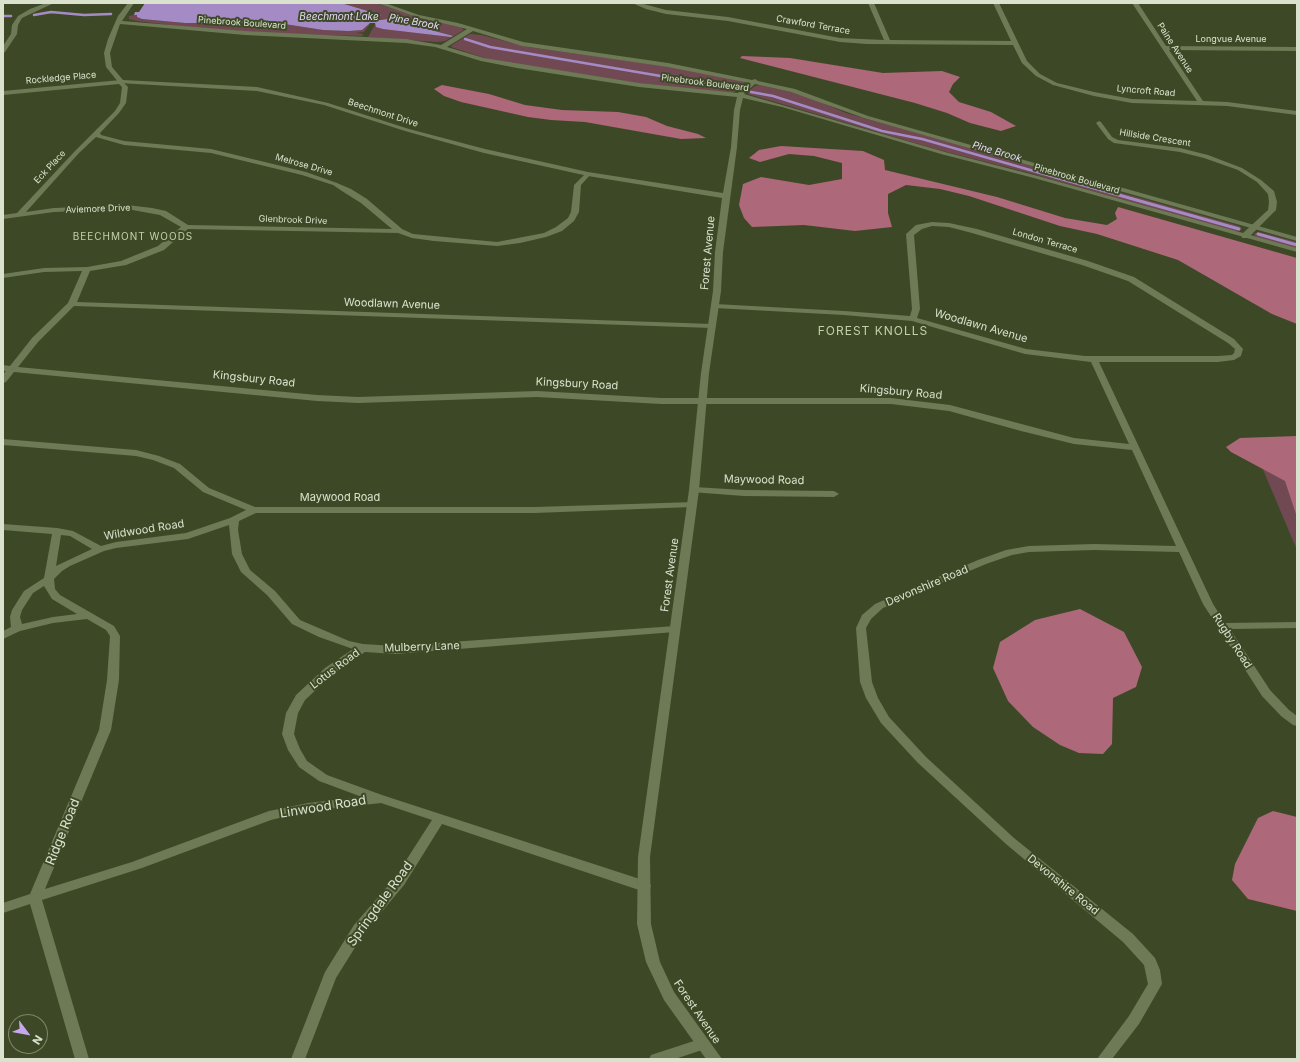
<!DOCTYPE html>
<style>
body{margin:0}
#map{position:relative;width:1300px;height:1062px;overflow:hidden;background:#3d4926;font-family:Inter,sans-serif}
canvas{display:block}
.frame{position:absolute;inset:0;border:4px solid #dae2ce;pointer-events:none}
.north{position:absolute;left:8px;top:1014px;width:40px;height:40px;box-sizing:border-box;background:#3d4926;border:1px solid #7c8669;border-radius:50%;rotate:122deg;font-size:11px;font-weight:700;line-height:16px;text-align:center;color:#dae2ce}
.north::after{content:'';display:block;margin:auto;width:14px;height:18px;background:#c7a6f0;clip-path:polygon(50% 0,100% 100%,50% 72%,0 100%)}
</style>
<div id="map">
<canvas width="1300" height="1062"></canvas>
<div class="frame"></div>
<div class="north">N</div>
</div>
<script>
const ctx = document.querySelector('canvas').getContext('2d');
ctx.lineJoin = 'round';
function fill(path, color) { ctx.fillStyle = color; ctx.fill(path, 'evenodd'); }
const poly = rows => new Path2D(rows.map(r => 'M' + r).join(''));
function stroke(path, color, width, dash) { ctx.strokeStyle = color; ctx.lineWidth = width; ctx.lineCap = dash ? 'butt' : 'round'; ctx.setLineDash(dash || []); ctx.stroke(path); }
function write(font, color, halo, rows, align = 'center') {
  ctx.font = font + ' Inter,sans-serif'; ctx.lineWidth = 4; ctx.setLineDash([]); ctx.textBaseline = 'middle'; ctx.strokeStyle = halo; ctx.fillStyle = color; for (const [text, x, y, turn = 0] of rows) {
    ctx.save(); ctx.translate(x, y); ctx.rotate((+turn || 0) * Math.PI / 180); ctx.textAlign = isNaN(turn) ? turn : align; if (halo) ctx.strokeText(text, 0, 0); ctx.fillText(text, 0, 0); ctx.restore();
  }
}
const green = poly([
 [341,3,376,3,417,17,463,28,462,29,464,30,445,41,437,42,368,37,376,23,427,34,451,37,452,36,420,27,393,18,381,20,375,19,380,15],
 [134,15,137,15,142,19,185,23,278,23,323,30,349,31,362,30,368,23,370,24,364,32,356,33,364,34,362,36,287,34,195,28,137,21,129,19,129,16],
 [470,34,481,35,528,47,679,68,744,82,745,84,739,90,731,93,638,83,491,60,451,47,452,45],
 [760,85,804,95,846,113,996,155,1055,174,1239,226,1242,228,1239,231,1232,231,1030,173,939,150,748,94,749,91,755,86],
 [1259,232,1297,242,1297,249,1257,238,1254,235,1255,233],
 [1256,453,1297,454,1297,550]
]);
const forest = poly([
 [742,56,790,58,883,73,942,71,960,77,953,84,949,92,959,102,991,112,1016,126,1001,131,970,123,947,113,915,103,740,58],
 [442,85,489,94,525,105,562,110,618,112,646,117,667,126,698,134,706,138,681,139,585,122,551,120,528,117,461,102,444,96,434,89],
 [781,146,863,151,884,160,885,170,997,197,1065,218,1107,225,1117,219,1115,213,1118,207,1297,258,1297,324,1272,314,1178,260,1097,234,1060,226,969,196,940,189,906,185,888,194,888,213,892,227,855,231,804,225,752,227,744,218,739,205,743,184,761,177,809,185,842,179,842,163,814,156,789,154,760,162,749,158,759,150],
 [1297,436,1297,517,1285,481,1231,452,1226,447,1240,438],
 [1080,609,1124,632,1142,667,1136,687,1113,698,1112,744,1103,754,1079,753,1060,745,1033,727,1008,701,993,668,1000,642,1035,620],
 [1273,811,1297,817,1297,911,1248,899,1232,880,1235,864,1258,818]
]);
const water = poly([
 [145,3,341,3,381,15,375,20,381,20,393,18,420,27,453,36,451,37,383,29,376,27,375,23,370,23,362,30,349,31,323,30,278,23,185,23,142,19,137,17,137,15,134,15,135,12,139,12]
]);
const streamFar1 = poly([
 [34,15,51,12,84,15,111,14],
 [3,16,11,16],
 [465,39,490,47,737,89],
 [751,92,773,96,882,131,922,139,1058,178]
]);
const stream = poly([
 [1055,177,1239,229],
 [1258,234,1297,245]
]);
const street = poly([
 [46,3,54,3,22,18,18,25,17,34,5,52,3,53,3,46,11,34,12,25,18,16,30,9,46,3],
 [632,3,640,3,666,10,728,17,840,38,884,40,868,3,874,3,890,40,1011,41,993,3,999,3,1027,61,1040,74,1057,83,1094,92,1132,99,1197,101,1132,3,1138,3,1166,46,1297,47,1297,51,1169,50,1203,101,1227,102,1297,111,1297,115,1227,106,1132,103,1094,96,1053,85,1036,76,1022,63,1013,45,867,44,840,42,728,21,666,14,646,9,632,3],
 [121,80,128,87,126,103,119,113,100,133,101,135,124,141,211,149,306,172,337,183,351,189,367,199,402,229,413,234,497,242,544,233,556,227,568,218,571,212,574,185,586,173,591,174,581,185,579,212,574,221,562,231,546,237,520,243,497,246,434,241,412,238,398,233,188,229,164,250,126,265,90,271,77,302,712,324,716,326,712,328,74,306,38,342,18,367,317,395,358,397,537,391,661,398,891,398,950,405,1074,438,1129,444,1091,362,1025,354,912,321,844,315,715,308,711,306,715,304,844,311,910,316,912,309,906,234,916,225,932,222,949,223,977,229,1088,261,1134,277,1234,339,1243,349,1241,356,1234,360,1218,362,1099,362,1213,604,1225,623,1297,622,1297,628,1230,629,1270,690,1289,710,1297,716,1297,726,1293,725,1281,716,1262,696,1203,604,1179,552,1094,550,1029,552,1012,555,986,564,883,608,871,619,866,628,872,682,878,698,889,717,926,757,1014,838,1133,934,1155,958,1160,970,1162,984,1139,1024,1112,1059,1097,1059,1129,1016,1148,984,1144,965,1123,942,1006,844,918,763,881,723,866,698,860,682,856,628,862,615,875,604,978,560,1006,550,1029,546,1094,544,1176,546,1132,450,1074,444,1021,431,949,411,891,404,661,404,537,397,358,403,317,401,14,372,6,382,3,383,3,374,6,371,3,371,3,365,10,366,32,338,68,303,82,271,44,272,3,278,3,274,44,268,87,267,121,261,158,246,181,227,160,215,127,209,54,212,3,219,3,215,17,213,75,151,115,111,120,103,122,87,119,84,3,95,3,91,121,80],
 [96,137,124,145,211,153,302,175,333,185,345,193,361,203,392,229,188,225,166,211,152,208,127,205,54,208,26,212,79,153,96,137],
 [932,226,949,227,972,233,1082,265,1128,281,1228,343,1235,349,1234,353,1232,355,1218,356,1085,356,1026,349,917,318,920,309,914,235,922,229,932,226],
 [1099,121,1101,122,1112,137,1118,140,1180,148,1208,155,1242,168,1261,180,1274,191,1277,202,1276,210,1248,238,1242,238,1242,234,1268,210,1269,202,1268,194,1257,182,1238,170,1204,158,1180,152,1114,143,1108,139,1096,123,1099,121],
 [3,439,136,450,159,456,180,464,209,488,255,507,535,507,695,502,697,504,692,507,535,513,256,513,239,521,238,530,242,554,250,570,275,591,300,620,349,641,363,644,395,646,675,626,679,627,680,629,679,631,675,632,395,654,365,652,333,674,305,700,298,713,294,734,300,749,307,761,327,775,382,795,649,882,651,886,649,890,644,891,639,890,442,824,404,885,364,933,336,978,305,1059,291,1059,325,972,354,925,394,879,432,820,381,803,308,811,271,820,142,868,42,900,89,1059,75,1059,30,904,3,913,3,903,30,894,99,730,107,680,110,636,106,630,87,619,53,623,20,631,3,639,3,631,11,627,10,617,12,610,24,591,44,578,52,534,3,530,3,524,57,528,73,531,101,546,116,542,186,533,230,518,246,510,203,492,174,468,153,460,136,456,3,445,3,439],
 [229,525,232,554,241,572,267,595,292,624,319,637,353,649,325,668,296,695,286,713,282,734,288,750,299,767,319,781,362,797,308,803,269,811,132,862,45,889,111,730,119,680,120,636,114,626,60,595,55,589,54,579,62,571,70,566,104,551,116,548,188,539,229,525],
 [61,535,70,536,92,549,56,566,61,535],
 [44,586,52,599,77,614,53,617,22,624,20,617,22,610,33,593,44,586],
 [694,487,744,490,834,491,839,494,834,497,744,496,691,492,689,490,694,487],
 [703,1038,708,1040,710,1044,708,1048,675,1059,649,1059,651,1055,703,1038]
]);
const secondary = poly([
 [128,3,134,3,122,21,245,31,406,39,441,45,467,29,416,17,377,3,385,3,419,15,458,23,523,42,668,63,752,80,755,79,758,81,795,89,868,116,1297,237,1297,241,1056,173,864,118,791,92,755,84,744,94,945,152,1038,176,1297,248,1297,252,1034,178,941,154,782,107,743,98,740,110,737,147,723,252,721,291,709,373,699,490,650,857,651,924,660,962,674,992,722,1059,706,1059,664,1000,646,962,637,924,638,857,689,490,701,373,713,291,715,252,722,198,588,176,484,153,405,131,324,105,257,91,119,83,106,67,104,53,108,39,118,16,128,3],
 [120,24,245,35,406,43,435,47,481,61,517,68,639,87,737,97,734,110,731,147,723,193,588,172,485,149,409,129,328,103,257,87,123,80,112,67,110,53,120,24],
 [473,31,522,46,668,67,749,83,738,93,639,83,484,58,447,47,473,31]
]);
const farStreetnames = [
 ["Pinebrook Boulevard",242,23,4],
 ["Crawford Terrace",813,25,10],
 ["Longvue Avenue",1231,39],
 ["Paine Avenue",1175,48,57],
 ["Rockledge Place",61,78,-5],
 ["Pinebrook Boulevard",705,83,7],
 ["Lyncroft Road",1146,91,5],
 ["Beechmont Drive",383,113,18],
 ["Hillside Crescent",1155,138,9],
 ["Melrose Drive",304,165,16],
 ["Eck Place",50,167,-47],
 ["Pinebrook Boulevard",1077,179,16],
 ["Aviemore Drive",98,209,-2],
 ["Glenbrook Drive",293,220,2],
 ["London Terrace",1045,241,16]
];
const farWaternames = [
 ["Beechmont Lake",339,17],
 ["Pine Brook",414,22,10],
 ["Pine Brook",997,152,16]
];
const farNeighbourhoodnames = [
 ["BEECHMONT WOODS",133,237]
];
const streetNames = [
 ["Forest Avenue",708,253,-85],
 ["Woodlawn Avenue",392,304,2],
 ["Woodlawn Avenue",981,326,16],
 ["Kingsbury Road",254,379,6],
 ["Kingsbury Road",577,384,3],
 ["Kingsbury Road",901,392,5],
 ["Maywood Road",764,480,1],
 ["Maywood Road",340,498],
 ["Wildwood Road",144,530,-9],
 ["Forest Avenue",670,575,-82],
 ["Devonshire Road",927,586,-23],
 ["Rugby Road",1232,641,57],
 ["Mulberry Lane",422,647,-2],
 ["Lotus Road",335,669,-37],
 ["Devonshire Road",1063,885,39],
 ["Forest Avenue",697,1012,56]
];
const neighbourhoodNames = [
 ["FOREST KNOLLS",873,331]
];
const nearStreetnames = [
 ["Linwood Road",323,807,-9],
 ["Ridge Road",63,832,-68],
 ["Springdale Road",380,904,-54]
];
fill(green, '#714952');
fill(forest, '#ad6879');
fill(water, '#a58bc6');
stroke(streamFar1, '#a58bc6', 2.5);
stroke(stream, '#a58bc6', 3);
fill(street, '#6d7a55');
fill(secondary, '#6d7a55');
write('9px', '#dae2ce', '#3d4926', farStreetnames);
write('italic 10px', '#e7d9fa', '#3d4926', farWaternames);
ctx.letterSpacing = '1px';
write('10px', '#c2d1a9', '#3d4926', farNeighbourhoodnames);
ctx.letterSpacing = '0px';
write('11px', '#dae2ce', '#3d4926', streetNames);
ctx.letterSpacing = '1px';
write('12px', '#c2d1a9', '#3d4926', neighbourhoodNames);
ctx.letterSpacing = '0px';
write('13px', '#dae2ce', '#3d4926', nearStreetnames);
</script>
